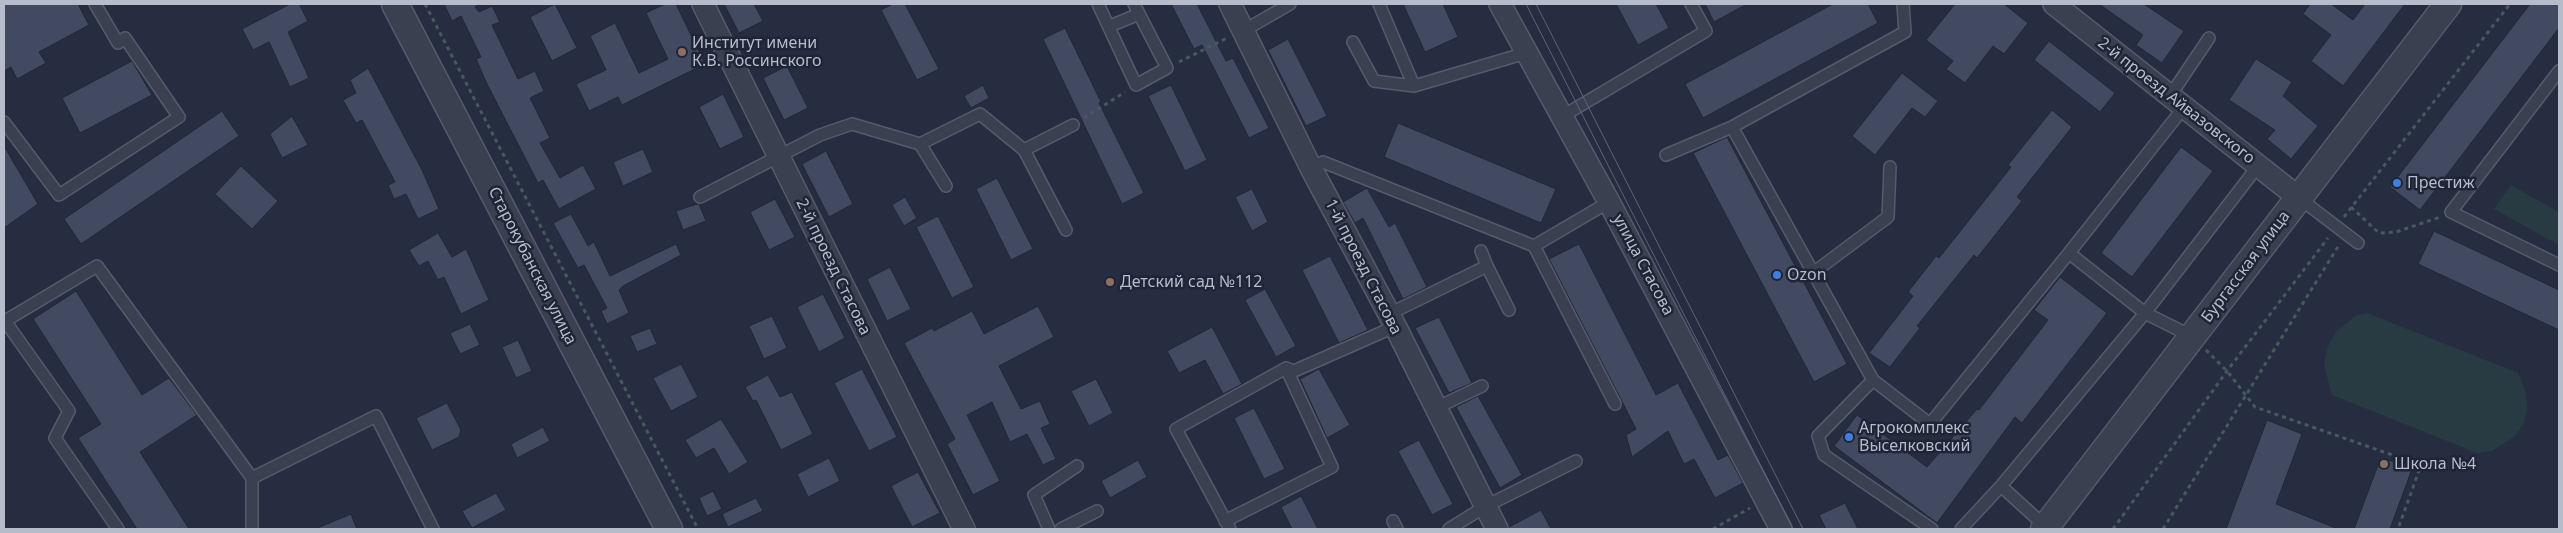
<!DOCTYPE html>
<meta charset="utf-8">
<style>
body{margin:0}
#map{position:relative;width:2563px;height:533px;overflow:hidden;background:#262d41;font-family:"Noto Sans",sans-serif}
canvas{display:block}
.frame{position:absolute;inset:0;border:5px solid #b7bccb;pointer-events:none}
</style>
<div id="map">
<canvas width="2563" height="533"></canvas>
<div class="frame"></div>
</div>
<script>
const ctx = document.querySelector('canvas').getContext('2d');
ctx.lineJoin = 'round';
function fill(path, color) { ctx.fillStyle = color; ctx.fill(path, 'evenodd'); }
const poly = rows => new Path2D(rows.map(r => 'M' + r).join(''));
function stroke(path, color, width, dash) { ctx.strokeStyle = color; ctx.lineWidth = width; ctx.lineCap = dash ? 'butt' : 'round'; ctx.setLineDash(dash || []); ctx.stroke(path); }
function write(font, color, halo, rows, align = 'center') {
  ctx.font = font + ' "Noto Sans",sans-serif'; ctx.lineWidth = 5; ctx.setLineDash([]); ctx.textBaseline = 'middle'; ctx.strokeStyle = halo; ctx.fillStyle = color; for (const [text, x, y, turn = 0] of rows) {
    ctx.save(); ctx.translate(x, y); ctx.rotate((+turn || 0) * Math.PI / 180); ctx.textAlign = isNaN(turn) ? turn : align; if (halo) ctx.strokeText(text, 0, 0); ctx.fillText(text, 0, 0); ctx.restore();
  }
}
const green = poly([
 [2511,185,2559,212,2559,245,2494,209],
 [2367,313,2518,373,2526,393,2527,408,2524,423,2514,437,2492,451,2477,453,2332,395,2325,369,2325,356,2330,342,2336,332,2355,316]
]);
const building = poly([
 [4,4,78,4,89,25,39,52,46,63,17,79,11,67,4,71,4,4],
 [290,4,299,4,308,21,288,32,309,78,290,87,269,42,253,50,242,29,290,4],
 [444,4,480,4,475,7,479,12,492,6,500,22,492,25,518,79,535,71,544,91,530,98,550,138,540,143,560,178,583,165,596,189,559,209,543,180,538,183,487,84,476,59,481,57,461,16,452,21,444,4],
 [555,4,577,48,552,61,530,17,555,4],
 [665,4,676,4,705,64,622,105,618,97,589,111,576,84,606,70,590,36,615,23,639,73,668,59,646,13,665,4],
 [724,4,754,4,763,21,739,33,724,4],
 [893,4,905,4,939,69,917,80,881,10,893,4],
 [1171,4,1197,4,1226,61,1233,58,1269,128,1249,138,1202,45,1194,49,1171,4],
 [1403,4,1443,4,1458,37,1425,52,1403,4],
 [1616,4,1656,4,1669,28,1638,45,1616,4],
 [1705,4,1747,4,1714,22,1705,4],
 [1833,4,1868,4,1878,23,1703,118,1685,84,1833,4],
 [1955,4,2004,4,2028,23,2004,54,1993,46,1965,83,1946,69,1953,61,1926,40,1955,4],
 [2099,4,2144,4,2184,31,2162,63,2136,45,2143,35,2099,4],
 [2310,4,2331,4,2353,20,2365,4,2405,4,2343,86,2311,61,2331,35,2303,14,2310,4],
 [2530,4,2559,4,2559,28,2420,210,2390,187,2530,4],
 [1065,28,1101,102,1099,103,1144,193,1122,204,1043,39,1065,28],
 [1288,39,1327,116,1306,126,1268,50,1288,39],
 [2049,41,2115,93,2100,112,2034,60,2049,41],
 [2256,59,2292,82,2283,96,2318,126,2291,159,2267,139,2275,130,2229,100,2256,59],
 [132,61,152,95,80,133,62,98,132,61],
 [787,66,808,108,784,120,763,78,787,66],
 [368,68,422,170,439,209,418,219,406,194,394,199,388,185,395,182,362,120,356,123,343,100,356,93,350,80,368,68],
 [1902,73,1938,101,1925,117,1912,108,1875,155,1852,136,1902,73],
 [983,85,989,98,971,108,964,96,983,85],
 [1171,85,1207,160,1185,171,1148,96,1171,85],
 [723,94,744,137,720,149,699,107,723,94],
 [2052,110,2072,127,2017,197,2022,201,1977,258,1974,255,1917,326,1920,328,1890,367,1869,353,1913,296,1908,292,1936,256,1939,258,2011,167,2008,165,2052,110],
 [222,111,239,136,81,244,64,219,222,111],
 [292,116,308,145,282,158,270,134,292,116],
 [1398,123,1556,189,1541,223,1384,157,1398,123],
 [1727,137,1847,364,1814,382,1693,153,1727,137],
 [4,146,38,204,4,228,4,146],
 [2181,147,2213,171,2132,277,2101,253,2181,147],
 [643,149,653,172,623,186,613,162,643,149],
 [826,151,853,204,829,217,802,164,826,151],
 [241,166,278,201,252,229,215,194,241,166],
 [997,178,1033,249,1011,260,976,189,997,178],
 [1367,188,1389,227,1395,223,1427,287,1403,299,1363,218,1355,223,1343,202,1367,188],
 [1252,189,1268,222,1252,231,1235,197,1252,189],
 [905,197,917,218,904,226,892,205,905,197],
 [775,199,795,237,769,250,750,212,775,199],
 [697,204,699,204,706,221,683,230,676,211,697,204],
 [571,214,588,246,594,242,610,276,676,244,681,255,623,286,619,290,629,313,607,324,601,311,607,308,584,265,578,268,553,223,571,214],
 [938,216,974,287,952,298,916,227,938,216],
 [2434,231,2559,290,2559,330,2418,264,2434,231],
 [438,233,452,257,466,249,489,300,461,314,444,277,438,280,428,261,419,266,409,250,438,233],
 [1579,244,1656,395,1678,383,1718,460,1728,455,1743,483,1715,498,1694,459,1684,464,1668,431,1632,457,1626,435,1636,429,1549,259,1579,244],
 [1330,256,1368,330,1339,343,1302,270,1330,256],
 [890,267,911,309,887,321,867,279,890,267],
 [2060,277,2107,313,2022,423,2015,417,1937,523,1834,446,1857,415,1927,467,1977,409,1979,410,2048,320,2034,310,2060,277],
 [1265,289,1296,346,1276,357,1245,300,1265,289],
 [76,291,142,395,169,378,197,415,140,452,189,529,137,529,78,438,101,424,33,319,76,291],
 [823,294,845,338,819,352,797,307,823,294],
 [1038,306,1054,337,999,366,1021,409,1040,401,1050,424,1041,428,1056,459,1043,465,1027,434,1010,442,992,402,967,415,1000,481,973,495,947,444,955,439,904,343,932,328,934,331,972,311,984,334,1038,306],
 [772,316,787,348,764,359,749,326,772,316],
 [1439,317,1472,383,1449,393,1415,328,1439,317],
 [470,324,480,345,460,354,450,333,470,324],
 [1212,327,1242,384,1223,394,1205,360,1179,373,1167,351,1212,327],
 [650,328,657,344,637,352,630,336,650,328],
 [518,340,532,371,516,378,502,347,518,340],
 [681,364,698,397,671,411,653,378,681,364],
 [862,369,897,437,869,451,834,383,862,369],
 [1319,369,1350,425,1327,438,1300,379,1319,369],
 [768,375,780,397,792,392,813,434,781,450,756,400,753,401,745,387,768,375],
 [1096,379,1113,413,1089,426,1071,391,1096,379],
 [1478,396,1522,475,1500,488,1456,407,1478,396],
 [447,403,461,430,459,437,432,450,416,418,447,403],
 [1254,408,1285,469,1264,479,1234,418,1254,408],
 [721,419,748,462,729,474,714,448,696,458,685,440,721,419],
 [2267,420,2302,434,2276,504,2338,529,2226,529,2267,420],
 [543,427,550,441,517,458,511,444,543,427],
 [1419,440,1453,504,1432,515,1398,451,1419,440],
 [2381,457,2412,469,2390,529,2354,529,2381,457],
 [829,458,840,481,808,497,797,474,829,458],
 [1138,460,1147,477,1110,498,1101,481,1138,460],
 [918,472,940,513,912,527,891,486,918,472],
 [713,491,722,509,707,516,699,498,713,491],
 [496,493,506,510,472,528,462,511,496,493],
 [1301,496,1318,529,1292,529,1281,507,1301,496],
 [756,498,763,511,728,527,722,514,756,498],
 [1845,503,1858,529,1826,529,1819,515,1845,503],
 [1541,510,1551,529,1509,529,1509,527,1541,510],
 [351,514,357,529,315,529,351,514]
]);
const path = poly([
 [425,4,698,529],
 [1179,62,1227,38],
 [1084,118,1125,92],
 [2351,207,2379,233,2396,232,2440,217],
 [2344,217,2510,4],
 [2206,350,2227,371,2255,407,2421,465,2398,529],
 [1713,529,1750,508],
 [2113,529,2227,371,2328,238],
 [2163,529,2339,245]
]);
const service = poly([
 [1098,4,1136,85,1167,68,1134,4],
 [1379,4,1414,86,1526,53],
 [1903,4,1905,32,1732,127,1873,380,1818,436,1824,455,1932,529],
 [1110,26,1139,14],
 [1243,31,1290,4],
 [1353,42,1374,81,1414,86],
 [2559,71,2451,212,2559,265],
 [2170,96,2209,38],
 [1561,117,1706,31,1691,4],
 [4,122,59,195,179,117,125,38,118,43,95,4],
 [920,144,946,186],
 [1024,150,1073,125],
 [1666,155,1732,127],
 [1311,168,1323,162,1534,246,1609,202],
 [700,197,820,135,852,124,920,144,980,114,1024,150,1066,230],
 [2299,198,2358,243],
 [1534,246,1615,404],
 [2069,253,2145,313,2193,337],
 [1487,266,1509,310],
 [1813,273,1888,217,1890,167],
 [1389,314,1487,266,1481,251],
 [1873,380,1930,424,2069,253,2185,106],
 [1436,408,1482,386],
 [252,478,376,416,433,529],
 [2001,486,2046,527],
 [1225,521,1332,467,1286,368],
 [1393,521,1397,529],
 [118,529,55,438,69,411,5,321,97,266,252,478,252,529],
 [1049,529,1034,495,1077,466],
 [1061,529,1097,511],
 [1230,529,1176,429,1286,368,1294,371,1394,327],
 [1449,529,1486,506,1576,461],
 [1961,529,2001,486,2145,313,2258,166]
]);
const minor = poly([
 [703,4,964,529],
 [1230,4,1311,168,1389,314,1497,529],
 [1500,4,1609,202,1781,529],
 [2054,4,2299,198]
]);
const tertiary = poly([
 [395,4,669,529],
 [2044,529,2448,4]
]);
const tram = poly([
 [1526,4,1793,529],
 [1536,4,1803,529]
]);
const markers = [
 [682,52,5,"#8d6e63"],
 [2397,183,5,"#3f7fe0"],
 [1777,275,5,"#3f7fe0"],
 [1110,282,5,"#8d6e63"],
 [1849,437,5,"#3f7fe0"],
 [2384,464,5,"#8d6e63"]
];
const poiNames = [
 ["Институт имени",692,43],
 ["К.В. Россинского",692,61],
 ["Престиж",2407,183],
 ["Ozon",1787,275],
 ["Детский сад №112",1120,282],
 ["Агрокомплекс",1859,428],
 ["Выселковский",1859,446],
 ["Школа №4",2394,464]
];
const streetNames = [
 ["2-й проезд Айвазовского",2176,101,38],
 ["улица Стасова",1643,265,62],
 ["Старокубанская улица",532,266,63],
 ["2-й проезд Стасова",833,267,64],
 ["1-й проезд Стасова",1363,267,63],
 ["Бургасская улица",2246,267,-53]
];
fill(green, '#283b42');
fill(building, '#424a61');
stroke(building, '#212738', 1);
stroke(service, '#555b6b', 14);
stroke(minor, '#555b6b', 24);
stroke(tertiary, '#555b6b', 29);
stroke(path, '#47585f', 3, [4, 4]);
stroke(service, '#3b4051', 11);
stroke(minor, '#3b4051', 21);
stroke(tertiary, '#3b4051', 26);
stroke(tram, '#5d6378', 1);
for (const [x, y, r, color] of markers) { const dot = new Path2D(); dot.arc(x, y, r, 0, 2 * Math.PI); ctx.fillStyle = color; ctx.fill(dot); stroke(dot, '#1f2536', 2); }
write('16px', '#b7bccb', '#1f2536', poiNames, 'left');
write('16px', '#b7bccb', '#1f2536', streetNames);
</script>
